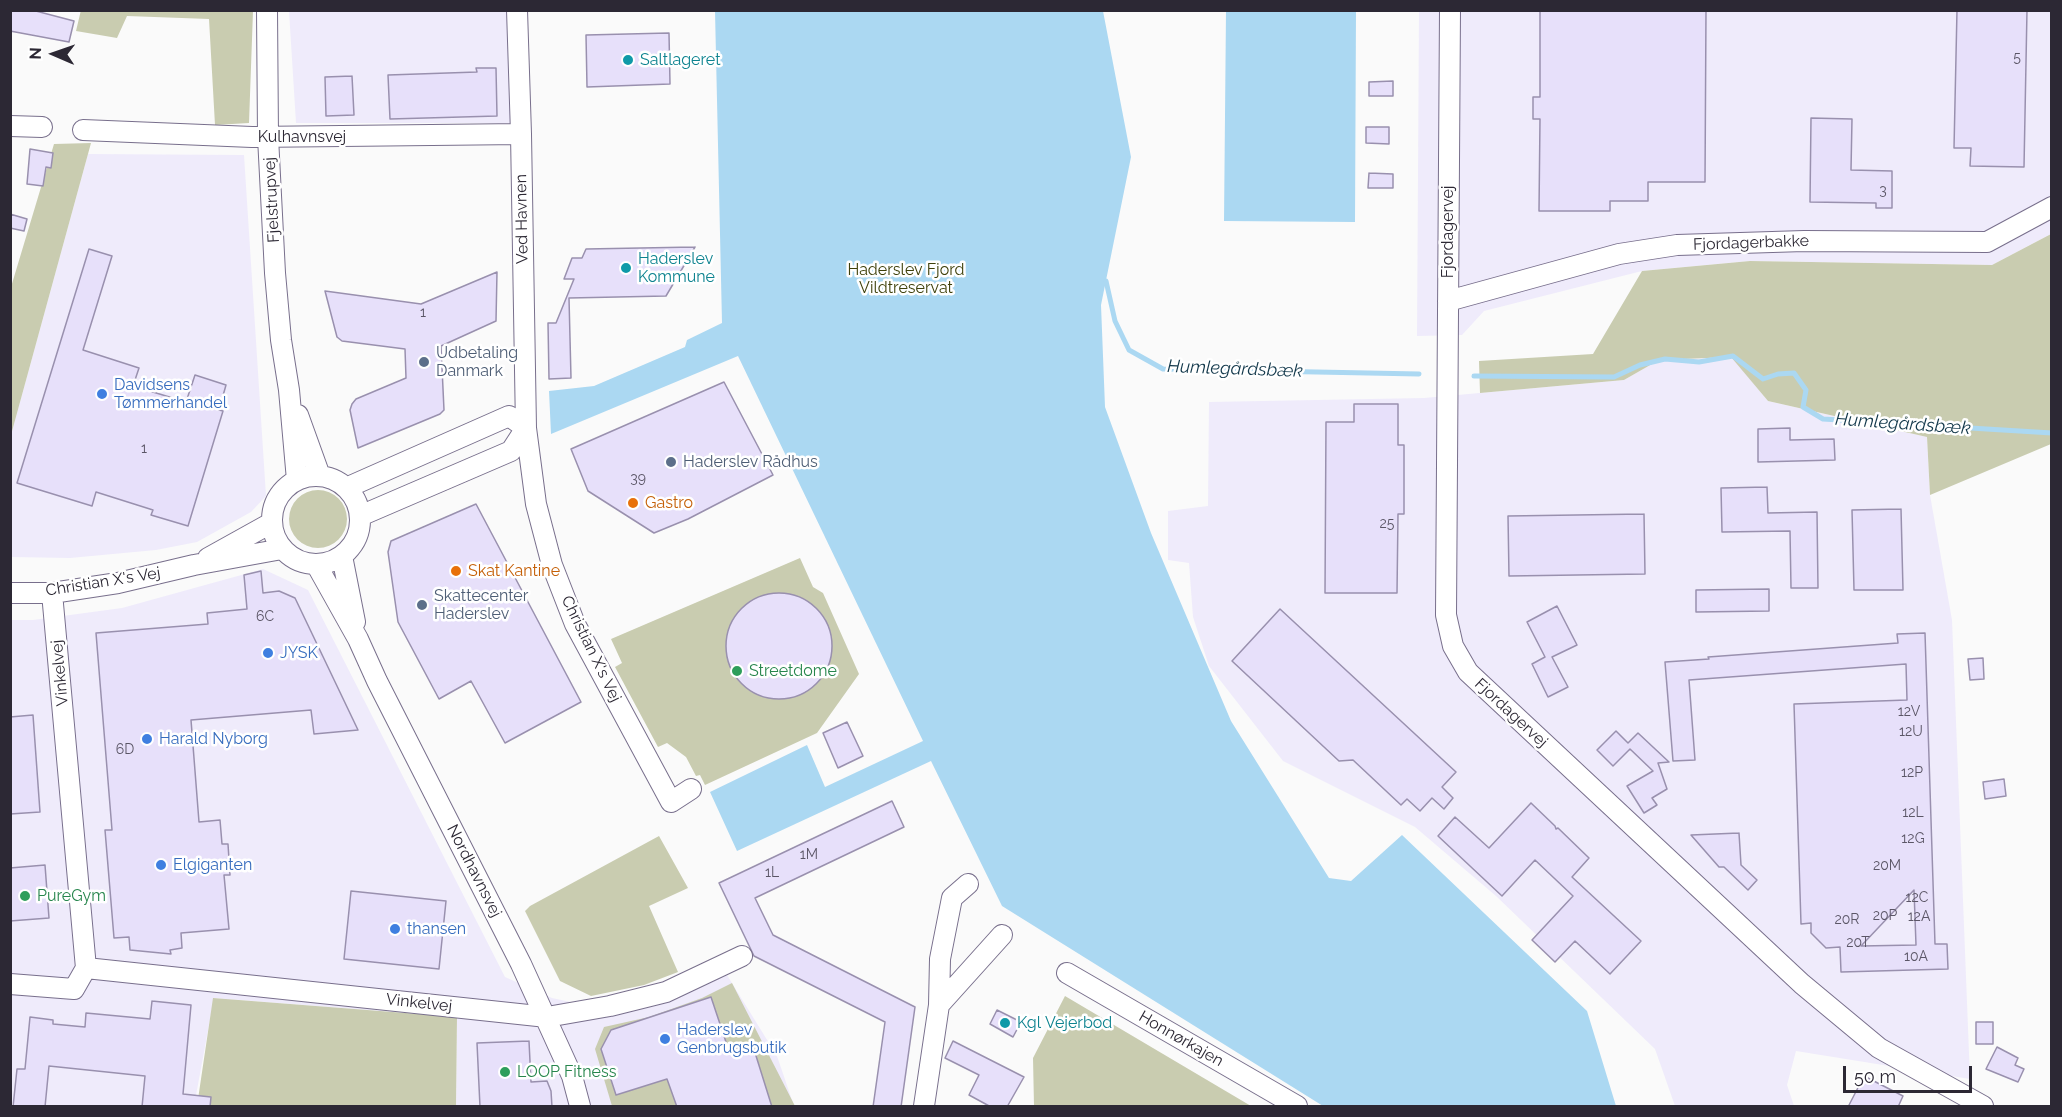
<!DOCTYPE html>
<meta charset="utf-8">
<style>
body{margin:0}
#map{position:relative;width:2062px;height:1117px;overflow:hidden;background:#fafafa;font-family:Raleway,sans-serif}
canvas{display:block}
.frame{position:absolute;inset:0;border:12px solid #2c2834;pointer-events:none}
.north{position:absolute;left:24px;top:24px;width:60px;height:60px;-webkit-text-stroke:4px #fff;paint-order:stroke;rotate:272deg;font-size:16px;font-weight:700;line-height:24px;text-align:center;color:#2c2834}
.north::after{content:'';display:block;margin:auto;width:21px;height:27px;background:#2c2834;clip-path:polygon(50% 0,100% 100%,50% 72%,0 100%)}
.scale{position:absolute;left:1843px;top:1066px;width:129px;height:27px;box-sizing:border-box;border:3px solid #2c2834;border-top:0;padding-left:8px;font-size:18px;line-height:21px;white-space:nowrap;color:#2c2834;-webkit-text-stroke:4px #fff;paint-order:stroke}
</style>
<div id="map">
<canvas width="2062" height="1117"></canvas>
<div class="frame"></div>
<div class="north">N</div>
<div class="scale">50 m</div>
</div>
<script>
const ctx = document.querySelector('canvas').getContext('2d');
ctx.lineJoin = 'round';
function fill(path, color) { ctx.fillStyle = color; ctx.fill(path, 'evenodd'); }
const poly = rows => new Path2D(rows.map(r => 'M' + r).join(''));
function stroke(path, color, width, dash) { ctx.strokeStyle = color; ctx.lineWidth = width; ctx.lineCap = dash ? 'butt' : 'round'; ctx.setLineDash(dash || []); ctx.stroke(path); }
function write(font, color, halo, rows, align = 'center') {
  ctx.font = font + ' Raleway,sans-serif'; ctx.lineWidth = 5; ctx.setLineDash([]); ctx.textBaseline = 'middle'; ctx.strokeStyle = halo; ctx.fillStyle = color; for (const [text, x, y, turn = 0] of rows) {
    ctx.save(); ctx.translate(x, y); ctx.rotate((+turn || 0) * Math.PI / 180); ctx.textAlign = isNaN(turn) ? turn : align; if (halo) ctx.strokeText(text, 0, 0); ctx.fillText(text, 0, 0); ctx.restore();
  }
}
const built = poly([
 [289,11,514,11,516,123,296,123],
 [1419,11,2051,11,2051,234,1992,265,1750,261,1642,271,1484,311,1462,335,1417,336],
 [88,154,244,155,266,496,251,512,197,542,156,550,70,558,11,557,11,435],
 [1732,357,1768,401,1927,437,1930,495,1952,620,1970,1079,1796,1051,1787,1085,1794,1106,1675,1106,1655,1049,1496,896,1415,827,1283,761,1209,666,1193,617,1189,563,1168,560,1168,511,1208,506,1209,402,1424,398,1624,380,1659,360],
 [263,569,308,590,505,977,552,998,575,1003,727,975,777,1056,794,1106,456,1106,457,1017,214,998,194,1106,34,1106,11,1103,11,620,33,620,122,608]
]);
const green = poly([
 [81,10,253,11,249,123,215,125,209,19,127,16,117,38,76,31],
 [91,143,88,154,11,435,11,287,54,144],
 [2051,234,2051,444,1930,495,1927,437,1768,401,1731,357,1659,360,1624,380,1480,393,1479,361,1593,354,1642,271,1750,261,1992,265],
 '289 519a29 29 0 1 1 58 0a29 29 0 1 1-58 0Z',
 [800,558,813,587,823,593,859,674,817,733,705,785,700,775,696,776,686,757,667,743,658,747,615,667,622,663,611,639],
 [659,836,688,888,649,906,678,972,644,985,591,996,560,981,525,911,530,906],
 [732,983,795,1106,612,1106,595,1049,604,1027,649,1017,702,998],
 [1065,996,1251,1106,1034,1106,1033,1058],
 [213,998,457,1017,456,1106,197,1106]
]);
const water = poly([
 [715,11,1103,11,1131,157,1101,305,1105,407,1151,533,1231,721,1329,878,1351,881,1402,835,1587,1011,1616,1106,1323,1106,1002,906,931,761,737,851,710,792,807,745,825,787,923,741,738,356,551,434,549,391,594,386,685,347,687,340,722,323],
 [1226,11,1356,11,1355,222,1224,221]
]);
const stream = poly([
 [1106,281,1115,321,1129,350,1163,369,1419,374],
 [1474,376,1614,377,1640,365,1665,359,1699,362,1733,356,1763,379,1778,374,1794,373,1806,390,1803,407,1823,419,2052,433]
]);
const building = poly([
 [10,10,32,10,74,21,69,42,10,31,10,10],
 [1540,10,1706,10,1705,182,1648,182,1648,201,1610,201,1610,211,1539,211,1540,119,1533,119,1533,97,1540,97,1540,10],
 [1957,10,2027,10,2024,167,1970,166,1971,148,1954,148,1957,10],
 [669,33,670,84,587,87,586,35,669,33],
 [476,68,496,68,497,116,390,119,388,75,477,72,476,68],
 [352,76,354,115,326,116,325,77,352,76],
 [1393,81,1393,96,1369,96,1369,82,1393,81],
 [1811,118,1852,119,1851,170,1892,171,1892,208,1876,208,1876,203,1810,202,1811,118],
 [1366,127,1389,127,1389,144,1366,143,1366,127],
 [30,149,53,153,51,168,46,167,43,186,27,184,30,149],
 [1369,173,1393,174,1393,188,1368,188,1369,173],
 [10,214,27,219,24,231,10,228,10,214],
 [695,247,666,296,569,298,571,378,549,379,548,323,556,323,574,279,564,279,572,258,582,258,586,249,695,247],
 [89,249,112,256,83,350,139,368,133,386,186,402,195,375,226,385,219,410,223,411,188,526,151,515,153,510,96,492,92,506,17,483,89,249],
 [497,272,496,321,441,346,444,410,440,414,358,448,350,410,352,404,356,399,406,378,405,349,342,341,337,337,325,291,421,304,497,272],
 [724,382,773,475,688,519,654,533,588,491,571,449,724,382],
 [1354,404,1398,404,1398,445,1404,445,1404,514,1398,514,1397,593,1325,593,1326,422,1354,422,1354,404],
 [1790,428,1790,440,1834,439,1835,460,1758,462,1758,429,1790,428],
 [1767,487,1768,513,1817,512,1818,588,1791,588,1790,531,1722,532,1721,488,1767,487],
 [476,504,581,702,505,743,471,681,439,699,398,622,388,552,391,541,476,504],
 [1901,509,1903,590,1854,590,1852,510,1901,509],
 [1644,514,1645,574,1509,576,1508,516,1644,514],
 [261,571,263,593,279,591,295,598,358,730,314,734,311,710,191,720,199,822,220,820,222,844,228,844,230,875,224,875,229,929,181,933,182,948,170,950,171,954,130,950,129,937,114,938,105,830,112,830,96,633,208,624,207,613,247,609,244,575,261,571],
 [1769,589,1769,611,1696,612,1696,590,1769,589],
 '726 646a53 53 0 1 1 106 0a53 53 0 1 1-106 0Z',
 [1557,606,1577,645,1552,657,1568,687,1548,697,1532,664,1545,657,1527,622,1557,606],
 [1280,609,1456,772,1442,787,1453,798,1444,809,1432,798,1420,811,1407,799,1401,805,1353,760,1339,761,1232,661,1280,609],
 [1925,633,1935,944,1947,944,1948,969,1841,972,1840,947,1826,948,1811,933,1811,923,1801,924,1794,704,1907,700,1906,664,1689,680,1695,760,1673,761,1665,662,1709,659,1708,657,1898,643,1897,634,1925,633],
 [1914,890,1916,945,1861,946,1914,890],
 [1983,658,1984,679,1970,680,1968,659,1983,658],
 [33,715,40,812,10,814,10,717,33,715],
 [847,722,863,756,838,768,823,733,847,722],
 [1616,731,1628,743,1638,733,1669,762,1658,763,1667,789,1652,798,1657,805,1644,813,1627,786,1653,771,1630,749,1613,766,1597,750,1616,731],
 [2004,779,2006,796,1985,799,1983,782,2004,779],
 [892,801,904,827,755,898,773,935,915,1007,901,1107,873,1107,885,1022,754,956,719,883,892,801],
 [1531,803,1555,826,1556,829,1558,828,1589,858,1572,877,1641,941,1610,974,1575,941,1555,962,1532,940,1573,896,1535,860,1502,896,1438,836,1455,817,1489,848,1531,803],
 [1739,833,1741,865,1757,880,1748,890,1724,867,1719,867,1691,835,1739,833],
 [45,865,49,918,10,921,10,868,45,865],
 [351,891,446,901,439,969,344,959,351,891],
 [711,997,729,1051,752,1043,772,1107,677,1107,667,1079,616,1095,601,1049,611,1030,711,997],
 [152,1001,191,1005,183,1094,211,1097,210,1107,142,1107,145,1076,49,1066,45,1107,13,1107,17,1069,25,1069,30,1017,53,1020,53,1024,85,1027,86,1013,150,1019,152,1001],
 [997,1010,1021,1022,1013,1037,990,1024,997,1010],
 [1976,1022,1993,1022,1993,1044,1976,1044,1976,1022],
 [529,1041,531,1082,547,1081,551,1091,552,1107,480,1107,477,1043,529,1041],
 [953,1041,1024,1077,1007,1107,991,1107,969,1095,979,1075,945,1058,953,1041],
 [1997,1047,2018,1058,2015,1065,2024,1069,2018,1082,1986,1069,1997,1047],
 [1864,1076,1903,1096,1898,1107,1848,1107,1864,1076]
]);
const minor = poly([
 [267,10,268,137,275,273,281,340,289,390,297,480],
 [517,10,521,134,526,428,536,504,552,565,575,624,671,802,691,789],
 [1450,10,1446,615,1453,646,1468,672,1802,984,1879,1048,1983,1106],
 [10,126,42,127],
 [83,130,252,137,521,134],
 [1448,301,1619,254,1677,245,1804,241,1987,242,2052,207],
 [298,415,320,476],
 '272 520a44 44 0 1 1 88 0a44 44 0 1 1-88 0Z',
 [346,488,509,416,526,428],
 [360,516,511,451,526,428],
 [342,556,355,622],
 [208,558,271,523],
 [316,564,358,639,377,681,521,964,572,1076,580,1106],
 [10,593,52,593,118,583,194,565,282,549],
 [52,593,86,968,547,1017,610,1006,666,992,742,956],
 [1067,973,1297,1106],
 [10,984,74,989,86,968],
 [939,1005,1002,935],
 [924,1106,939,1005,940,959,952,898,968,884]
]);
const markers = [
 [628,60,6,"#0f9aa8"],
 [626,268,6,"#0f9aa8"],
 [424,362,6,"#5c6f8a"],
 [102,394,6,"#3f7fe0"],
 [671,462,6,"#5c6f8a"],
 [633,503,6,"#e8710a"],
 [456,571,6,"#e8710a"],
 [422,605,6,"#5c6f8a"],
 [268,653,6,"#3f7fe0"],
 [737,671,6,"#2e9e5b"],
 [147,739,6,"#3f7fe0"],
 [161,865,6,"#3f7fe0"],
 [25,896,6,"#2e9e5b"],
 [395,929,6,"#3f7fe0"],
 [1005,1023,6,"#0f9aa8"],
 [665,1039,6,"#3f7fe0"],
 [505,1072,6,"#2e9e5b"]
];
const numberNames = [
 ["5",2017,58],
 ["3",1883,191],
 ["1",423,313],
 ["1",144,449],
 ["39",638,479],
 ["25",1387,524],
 ["6C",265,617],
 ["12V",1909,712],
 ["12U",1911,732],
 ["6D",125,750],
 ["12P",1912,773],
 ["12L",1913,813],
 ["12G",1913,839],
 ["1M",809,855],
 ["20M",1887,866],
 ["1L",772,873],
 ["12C",1917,898],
 ["20P",1885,916],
 ["12A",1919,917],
 ["20R",1847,920],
 ["20T",1858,943],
 ["10A",1916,957]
];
const cultureNames = [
 ["Saltlageret",640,60],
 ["Haderslev",638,259],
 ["Kommune",638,277],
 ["Kgl Vejerbod",1017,1023]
];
const streetNames = [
 ["Kulhavnsvej",302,137],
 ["Fjelstrupvej",272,200,-93],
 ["Ved Havnen",522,219,-91],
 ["Fjordagervej",1448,232,-90],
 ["Fjordagerbakke",1751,243,-2],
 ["Christian X's Vej",103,582,-9],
 ["Christian X's Vej",591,649,64],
 ["Vinkelvej",60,673,-95],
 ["Fjordagervej",1511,713,43],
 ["Nordhavnsvej",474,871,63],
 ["Vinkelvej",419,1003,6],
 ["Honnørkajen",1181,1039,30]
];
const parkNames = [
 ["Haderslev Fjord",906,270],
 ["Vildtreservat",906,288]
];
const serviceNames = [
 ["Udbetaling",436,353],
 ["Danmark",436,371],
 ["Haderslev Rådhus",683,462],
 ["Skattecenter",434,596],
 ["Haderslev",434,614]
];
const shopNames = [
 ["Davidsens",114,385],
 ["Tømmerhandel",114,403],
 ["JYSK",280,653],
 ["Harald Nyborg",159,739],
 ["Elgiganten",173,865],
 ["thansen",407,929],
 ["Haderslev",677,1030],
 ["Genbrugsbutik",677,1048]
];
const foodNames = [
 ["Gastro",645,503],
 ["Skat Kantine",468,571]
];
const leisureNames = [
 ["Streetdome",749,671],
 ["PureGym",37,896],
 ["LOOP Fitness",517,1072]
];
const waterNames = [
 ["Humlegårdsbæk",1235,369,2],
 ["Humlegårdsbæk",1903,424,4]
];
fill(built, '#efebfb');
fill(green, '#c9ccb0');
fill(water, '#abd8f2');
stroke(stream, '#abd8f2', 5);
fill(building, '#e7e0fa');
stroke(building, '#9990ae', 1.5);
stroke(minor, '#786f8c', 22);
stroke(minor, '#fff', 20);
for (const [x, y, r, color] of markers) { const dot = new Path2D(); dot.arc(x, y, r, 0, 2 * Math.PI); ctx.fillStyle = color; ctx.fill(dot); stroke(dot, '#fff', 2); }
write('14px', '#5b5666', null, numberNames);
write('16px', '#0d838f', '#fff', cultureNames, 'left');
write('16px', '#2c2834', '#fff', streetNames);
write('16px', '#3e400a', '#fff', parkNames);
write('16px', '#4e5e75', '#fff', serviceNames, 'left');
write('16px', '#366cbe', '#fff', shopNames, 'left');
write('16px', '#c56008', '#fff', foodNames, 'left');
write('16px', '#27864d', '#fff', leisureNames, 'left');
write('italic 18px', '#11374a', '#fff', waterNames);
</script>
